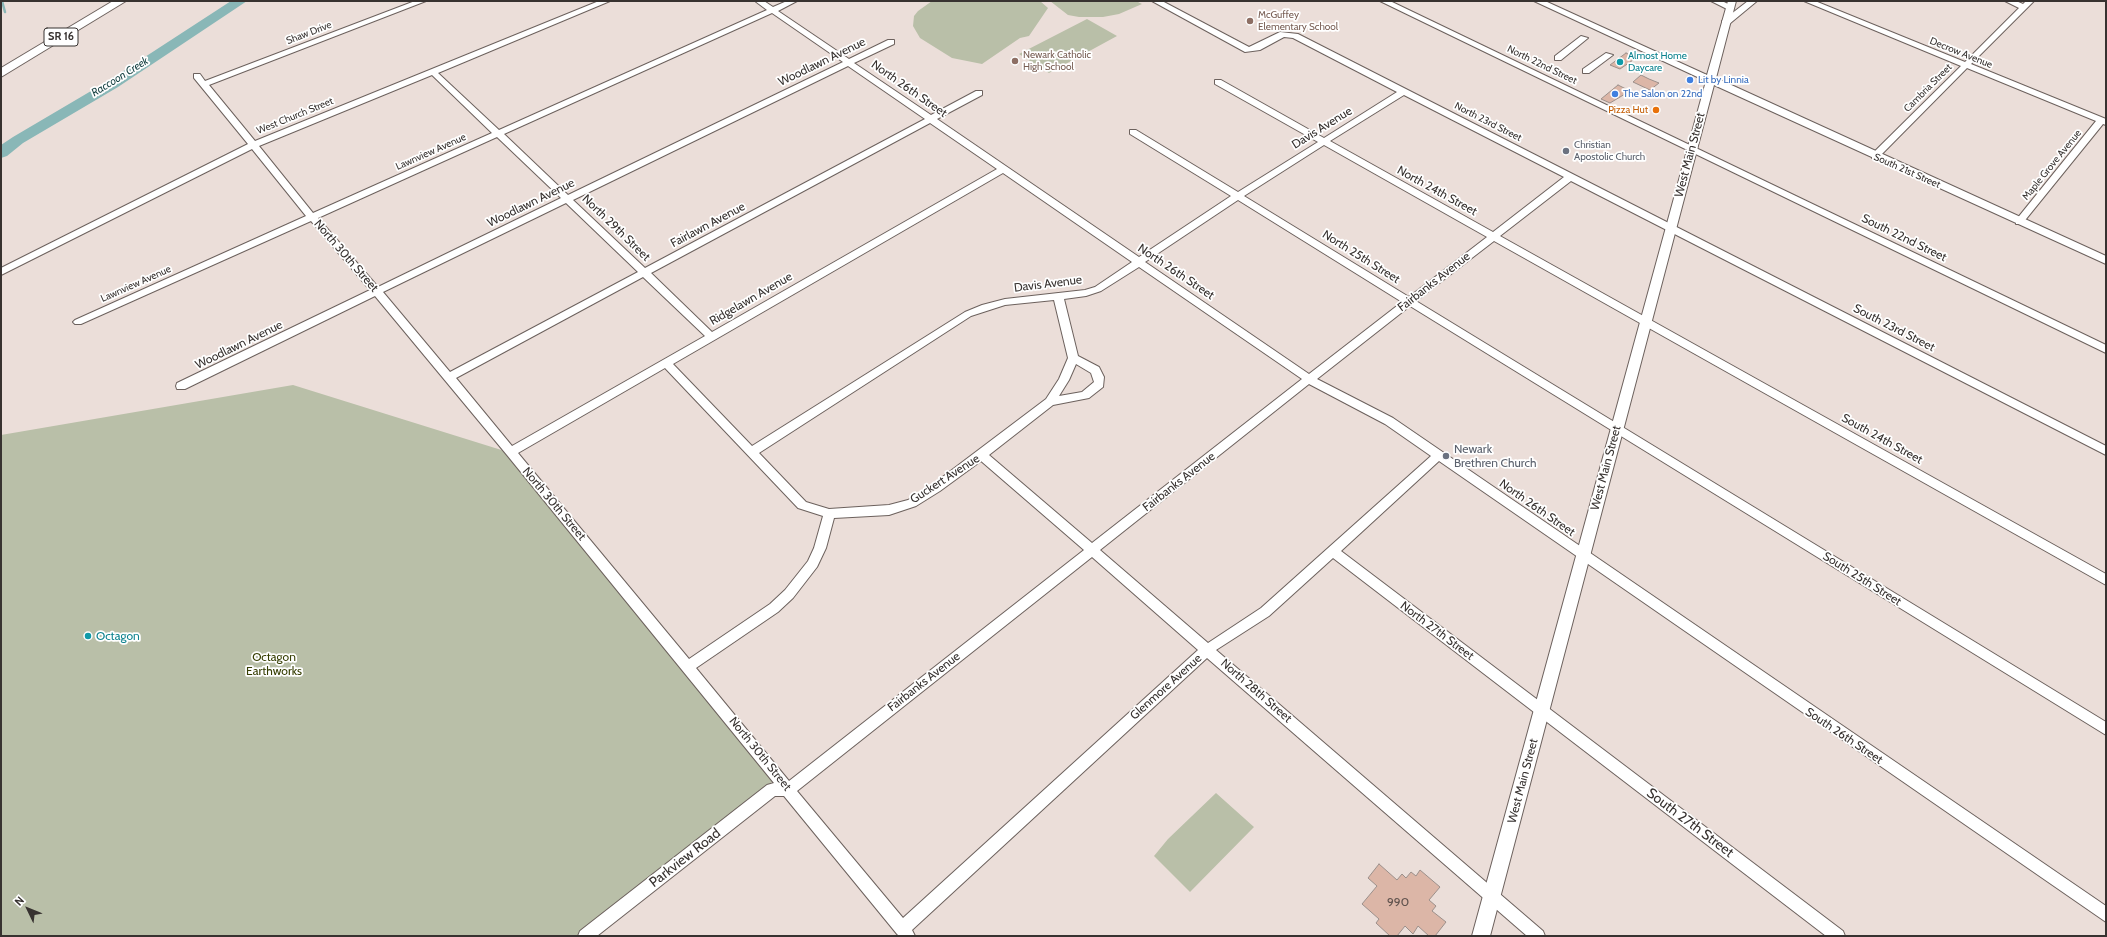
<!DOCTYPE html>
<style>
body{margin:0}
#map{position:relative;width:2107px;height:937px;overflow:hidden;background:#ebded9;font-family:Cabin,sans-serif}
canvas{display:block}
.frame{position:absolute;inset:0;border:2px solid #373230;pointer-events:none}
.north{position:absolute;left:8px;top:889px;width:40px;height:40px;-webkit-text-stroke:3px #fff;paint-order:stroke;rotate:313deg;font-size:11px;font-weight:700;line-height:16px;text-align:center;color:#373230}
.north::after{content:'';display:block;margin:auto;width:14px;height:18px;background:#373230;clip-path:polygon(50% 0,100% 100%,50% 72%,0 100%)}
</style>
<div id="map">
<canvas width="2107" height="937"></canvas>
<div class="frame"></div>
<div class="north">N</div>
</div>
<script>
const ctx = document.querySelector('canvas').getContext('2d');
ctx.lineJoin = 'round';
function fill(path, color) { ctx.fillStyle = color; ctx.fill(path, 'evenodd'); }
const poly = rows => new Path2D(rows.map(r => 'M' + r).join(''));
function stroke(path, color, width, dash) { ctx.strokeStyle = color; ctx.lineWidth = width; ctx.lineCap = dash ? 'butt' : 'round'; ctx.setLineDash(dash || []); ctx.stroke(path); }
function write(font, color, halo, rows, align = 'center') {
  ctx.font = font + ' Cabin,sans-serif'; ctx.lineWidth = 3.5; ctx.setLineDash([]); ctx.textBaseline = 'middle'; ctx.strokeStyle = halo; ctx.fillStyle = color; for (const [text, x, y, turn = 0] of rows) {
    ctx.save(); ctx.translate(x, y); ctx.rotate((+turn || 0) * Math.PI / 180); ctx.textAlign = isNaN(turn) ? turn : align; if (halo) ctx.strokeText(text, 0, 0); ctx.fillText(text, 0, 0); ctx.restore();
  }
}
const green = poly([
 [932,1,1040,1,1048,8,1029,36,1020,38,982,64,952,58,920,38,913,26,914,16,918,11],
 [1050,1,1136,1,1142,4,1119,14,1103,17,1079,17,1068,15],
 [1087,19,1117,36,1049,73,1019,54],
 [293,385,511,453,773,781,577,936,1,936,1,435],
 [1216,793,1254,827,1190,892,1154,856,1168,839]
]);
const stream = poly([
 [2,1,5,12]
]);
const river = poly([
 [231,1,247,1,118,87,23,143,7,156,1,158,1,145,13,137,108,81,231,1]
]);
const building = poly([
 [1626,53,1636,58,1620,69,1610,65,1626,53],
 [1641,75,1649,79,1659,83,1650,90,1633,82,1641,75],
 [1618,85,1630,91,1610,103,1601,99,1618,85],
 [1379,864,1397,880,1402,874,1406,878,1411,872,1416,876,1420,870,1440,887,1429,900,1436,906,1432,911,1446,922,1435,936,1429,936,1418,926,1413,934,1405,926,1397,936,1390,936,1376,923,1379,919,1362,904,1377,886,1368,878,1379,864]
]);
const minor = poly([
 [415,1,426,1,209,85,255,141,599,1,610,1,438,73,499,130,767,10,755,1,764,1,773,7,787,1,797,1,778,11,849,59,888,40,894,40,894,44,854,63,931,115,976,91,982,91,982,95,937,119,1139,257,1231,196,1130,134,1130,130,1136,130,1238,192,1318,142,1215,84,1215,80,1221,80,1324,138,1397,92,1293,38,1284,37,1260,50,1245,52,1152,1,1162,1,1249,47,1280,32,1298,34,2106,446,2106,455,1571,181,1500,236,2106,574,2106,585,1494,241,1416,301,2106,722,2106,735,1410,306,1317,379,1393,418,2106,906,2106,922,1439,461,1341,551,1843,931,1845,936,1826,936,1333,558,1269,616,1216,650,1543,931,1545,936,1527,936,1207,658,912,930,915,936,899,936,897,934,784,796,775,796,597,936,578,936,580,931,767,785,774,783,507,455,375,296,185,389,177,389,176,386,177,383,370,290,311,221,81,324,75,324,73,322,75,320,306,216,252,149,1,275,1,268,248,144,194,78,194,74,200,74,205,81,415,1],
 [772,13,843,62,568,195,504,134,772,13],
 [848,66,925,119,645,268,573,200,848,66],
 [432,75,492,133,313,213,259,146,432,75],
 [1404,95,1564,177,1493,232,1330,141,1404,95],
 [930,123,997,169,712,332,651,273,930,123],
 [497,137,561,198,378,287,318,218,497,137],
 [1324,145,1487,237,1409,297,1244,196,1324,145],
 [1003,173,1132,262,1095,287,1085,290,1005,299,982,305,965,312,752,446,673,364,1003,173],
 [1238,200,1402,302,1309,374,1145,262,1238,200],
 [566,203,638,272,450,372,383,292,566,203],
 [1139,267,1302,379,1092,543,989,455,1053,405,1089,398,1103,387,1104,377,1099,367,1078,356,1064,299,1086,296,1101,291,1139,267],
 [643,277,705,336,512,446,456,378,643,277],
 [1054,300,1068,358,1059,379,1046,399,932,485,908,500,889,505,829,509,806,502,759,453,971,316,1005,305,1054,300],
 [1076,364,1091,373,1094,382,1082,392,1059,396,1069,380,1076,364],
 [665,368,798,508,823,516,814,548,808,561,785,590,770,604,689,659,518,453,665,368],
 [1309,384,1385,424,1431,456,1261,608,1208,643,1100,550,1309,384],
 [981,461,1084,550,789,781,696,668,778,612,793,598,817,567,826,548,834,518,889,515,916,506,940,491,981,461],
 [1092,557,1198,650,903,918,797,791,1092,557],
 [1380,1,1390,1,2106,345,2106,353,1380,1],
 [1711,1,1722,1,1734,7,1727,9,1711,1],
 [1748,1,1757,1,1728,25,1722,25,1722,21,1748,1],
 [1804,1,1815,1,1965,62,2019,8,2005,1,2016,1,2023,4,2026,1,2034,1,1971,64,2106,119,2106,125,2103,124,2022,224,2016,224,2016,220,2096,121,1967,68,1878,158,1872,158,1872,154,1961,66,1804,1],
 [1581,36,1588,38,1561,60,1555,60,1555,56,1581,36],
 [1606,53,1613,55,1589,73,1583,73,1583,69,1606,53]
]);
const major = poly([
 [1534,1,1545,1,1707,75,1728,1,1736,1,1716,78,2106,256,2106,264,1714,85,1490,936,1472,936,1706,81,1534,1]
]);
const highway = poly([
 [113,1,126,1,1,77,1,68,113,1]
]);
const markers = [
 [1250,21,4,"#8d6e63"],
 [1015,61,4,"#8d6e63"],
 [1620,62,4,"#0f9aa8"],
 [1690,80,4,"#3f7fe0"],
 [1615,94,4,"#3f7fe0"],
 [1656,110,4,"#e8710a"],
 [1566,151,4,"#6b7280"],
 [1446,456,4,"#6b7280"],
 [88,636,4,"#0f9aa8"]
];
const farEducationnames = [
 ["McGuffey",1258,15],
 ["Elementary School",1258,27],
 ["Newark Catholic",1023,55],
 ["High School",1023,67]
];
const farStreetnames = [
 ["Shaw Drive",309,33,-21],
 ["Decrow Avenue",1961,53,22],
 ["North 22nd Street",1542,65,26],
 ["Cambria Street",1928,88,-45],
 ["West Church Street",295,116,-22],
 ["North 23rd Street",1488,122,27],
 ["Lawnview Avenue",431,152,-24],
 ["Maple Grove Avenue",2052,165,-51],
 ["South 21st Street",1907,171,24],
 ["Lawnview Avenue",136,284,-24]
];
const farCulturenames = [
 ["Almost Home",1628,56],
 ["Daycare",1628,68]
];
const farShopnames = [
 ["Lit by Linnia",1698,80],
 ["The Salon on 22nd",1623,94]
];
const farFoodnames = [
 ["Pizza Hut",1648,110]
];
const farWorshipnames = [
 ["Christian",1574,145],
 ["Apostolic Church",1574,157]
];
const shields = [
 [61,37,34]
];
const shieldNames = [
 ["SR 16",61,37]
];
const farWaternames = [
 ["Raccoon Creek",120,77,-32]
];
const streetNames = [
 ["Woodlawn Avenue",822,62,-26],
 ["North 26th Street",909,89,35],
 ["Davis Avenue",1322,128,-32],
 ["West Main Street",1690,155,-75],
 ["North 24th Street",1437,191,29],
 ["Woodlawn Avenue",531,203,-26],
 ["Fairlawn Avenue",708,225,-28],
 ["North 29th Street",616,228,44],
 ["South 22nd Street",1904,238,26],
 ["North 30th Street",346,256,49],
 ["North 25th Street",1361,257,32],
 ["North 26th Street",1176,272,34],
 ["Fairbanks Avenue",1434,282,-38],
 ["Davis Avenue",1048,284,-7],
 ["Ridgelawn Avenue",751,299,-30],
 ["South 23rd Street",1894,328,27],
 ["Woodlawn Avenue",239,345,-26],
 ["South 24th Street",1882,439,29],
 ["West Main Street",1606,468,-75],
 ["Guckert Avenue",945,479,-33],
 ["Fairbanks Avenue",1179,482,-38],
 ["North 30th Street",554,504,50],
 ["North 26th Street",1537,508,35],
 ["South 25th Street",1862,579,32],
 ["North 27th Street",1437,631,37],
 ["Fairbanks Avenue",924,682,-38],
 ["Glenmore Avenue",1166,687,-42],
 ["North 28th Street",1256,691,41],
 ["South 26th Street",1844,736,34],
 ["North 30th Street",760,754,51],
 ["West Main Street",1523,781,-75]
];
const worshipNames = [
 ["Newark",1454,449],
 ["Brethren Church",1454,463]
];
const cultureNames = [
 ["Octagon",96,636]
];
const parkNames = [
 ["Octagon",274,657],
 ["Earthworks",274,671]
];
const nearNumbernames = [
 ["990",1398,902]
];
const nearStreetnames = [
 ["South 27th Street",1690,823,37],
 ["Parkview Road",685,858,-38]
];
fill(green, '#b9bfa8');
stroke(stream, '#89b7b7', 2.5);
fill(river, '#89b7b7');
fill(building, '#dcb6a7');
stroke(building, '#9b8f8a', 1);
stroke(minor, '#6c615d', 2);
stroke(major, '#6c615d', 2);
stroke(highway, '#6c615d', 2);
fill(minor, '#fff');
fill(major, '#fff');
fill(highway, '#fff');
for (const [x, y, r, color] of markers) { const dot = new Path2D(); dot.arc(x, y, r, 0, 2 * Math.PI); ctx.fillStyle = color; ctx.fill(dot); stroke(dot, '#fff', 1.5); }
write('10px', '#785e54', '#fff', farEducationnames, 'left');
write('10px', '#373230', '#fff', farStreetnames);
write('10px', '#0d838f', '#fff', farCulturenames, 'left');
write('10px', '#366cbe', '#fff', farShopnames, 'left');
write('10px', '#c56008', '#fff', farFoodnames, 'right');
write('10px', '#5b616d', '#fff', farWorshipnames, 'left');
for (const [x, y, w] of shields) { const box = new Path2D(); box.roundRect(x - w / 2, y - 9, w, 18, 3); ctx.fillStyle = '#fff'; ctx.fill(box); stroke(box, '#373230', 1); }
write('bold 11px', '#373230', null, shieldNames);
write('italic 11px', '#123e3f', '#fff', farWaternames);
write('12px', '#373230', '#fff', streetNames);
write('12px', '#5b616d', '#fff', worshipNames, 'left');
write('12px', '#0d838f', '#fff', cultureNames, 'left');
write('12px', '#353d01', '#fff', parkNames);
write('12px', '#60534e', null, nearNumbernames);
write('14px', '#373230', '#fff', nearStreetnames);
</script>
